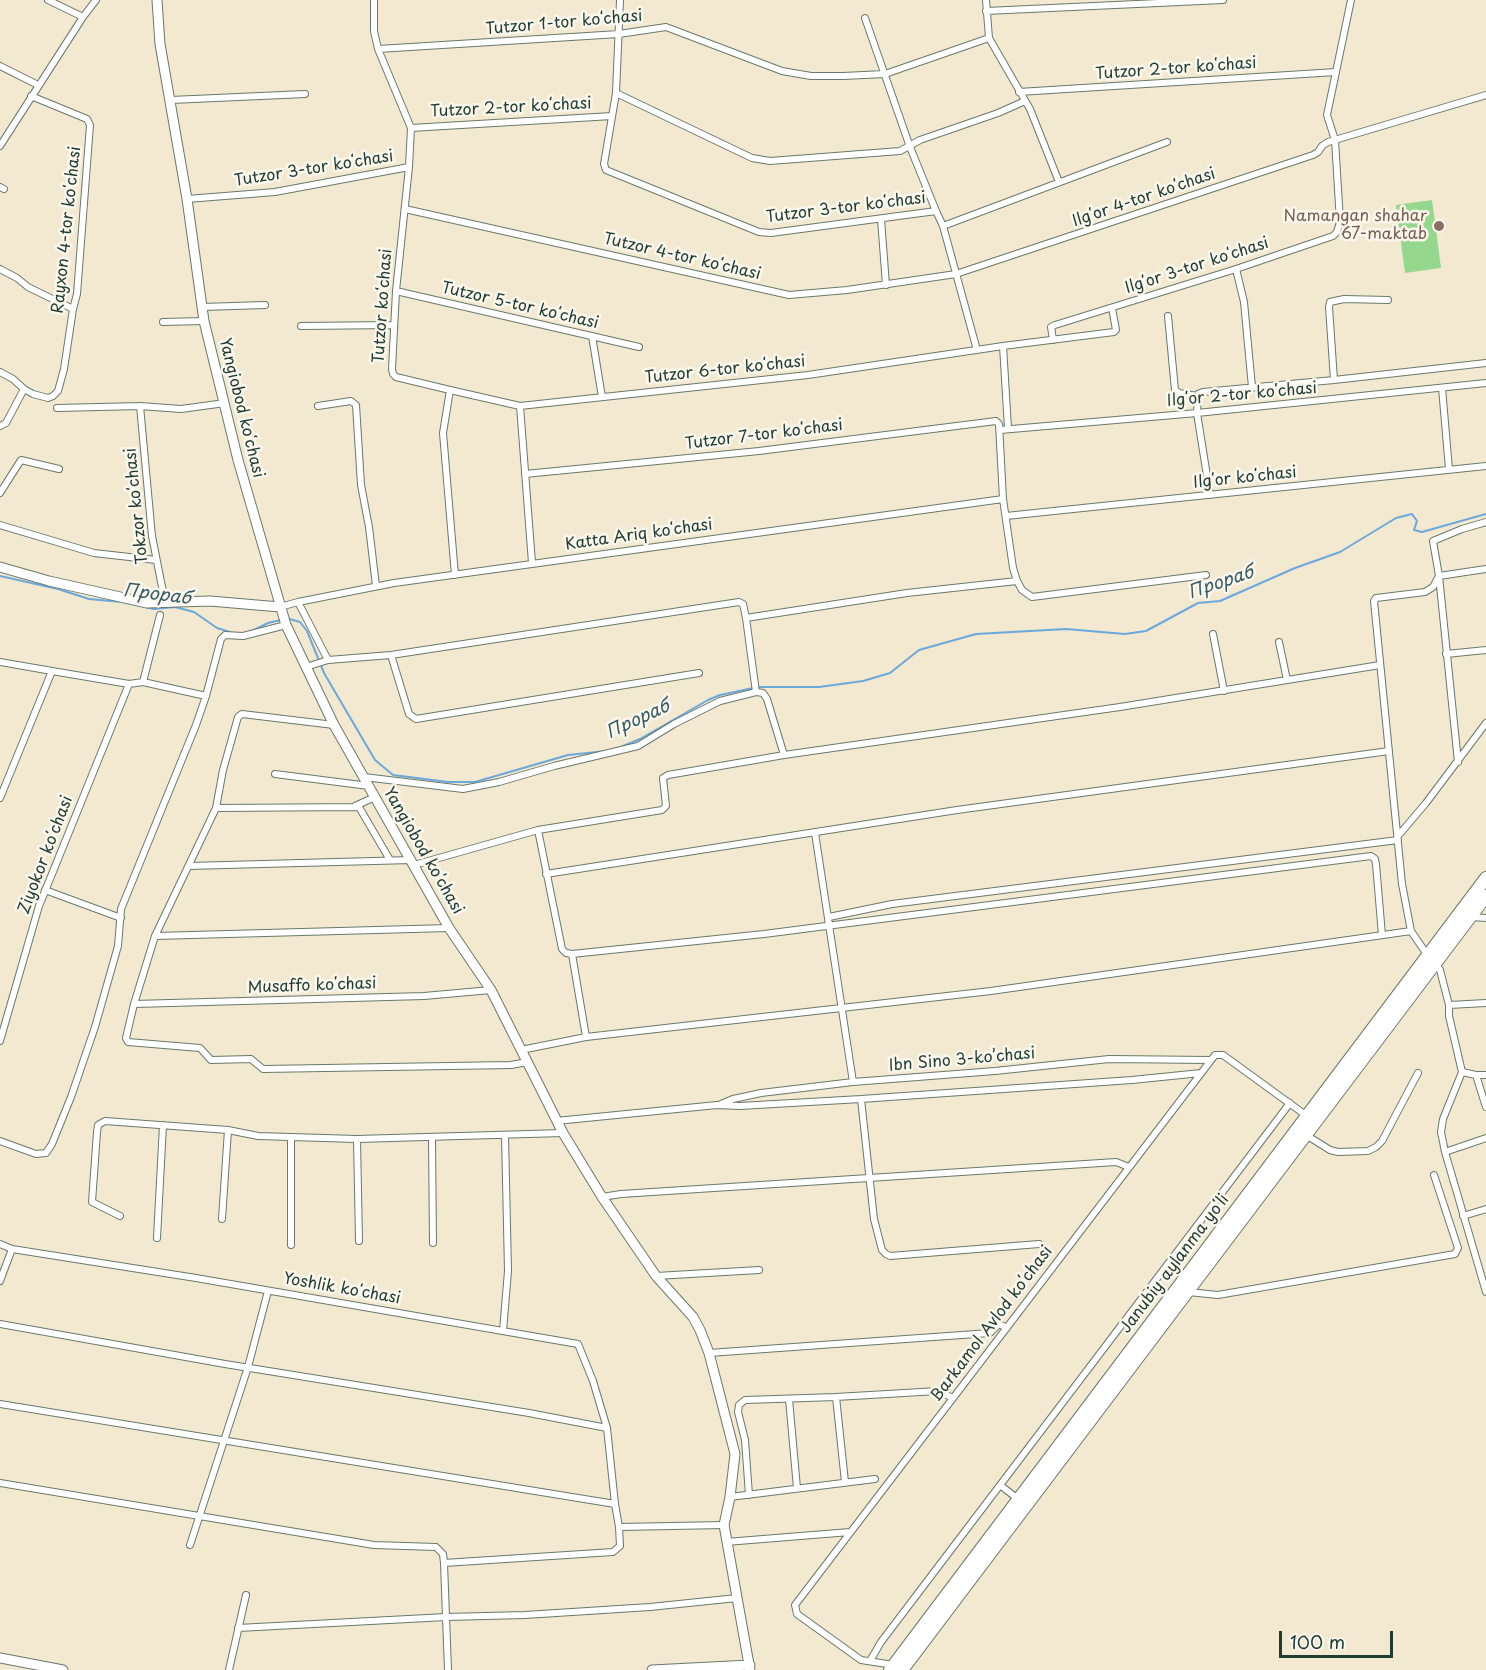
<!DOCTYPE html>
<meta charset="utf-8">
<style>
body{margin:0}
#map{position:relative;width:1486px;height:1670px;overflow:hidden;background:#f2e9d0;font-family:"Playpen Sans",sans-serif}
canvas{display:block}
.scale{position:absolute;left:1279px;top:1631px;width:114px;height:27px;box-sizing:border-box;border:3px solid #1f3d34;border-top:0;padding-left:8px;font-size:18px;line-height:21px;white-space:nowrap;color:#1f3d34;-webkit-text-stroke:4px #fbf7ec;paint-order:stroke}
</style>
<div id="map">
<canvas width="1486" height="1670"></canvas>
<div class="scale">100 m</div>
</div>
<script>
const ctx = document.querySelector('canvas').getContext('2d');
ctx.lineJoin = 'round';
function fill(path, color) { ctx.fillStyle = color; ctx.fill(path, 'evenodd'); }
const poly = rows => new Path2D(rows.map(r => 'M' + r).join(''));
function stroke(path, color, width, dash) { ctx.strokeStyle = color; ctx.lineWidth = width; ctx.lineCap = dash ? 'butt' : 'round'; ctx.setLineDash(dash || []); ctx.stroke(path); }
function write(font, color, halo, rows, align = 'center') {
  ctx.font = font + ' "Playpen Sans",sans-serif'; ctx.lineWidth = 5; ctx.setLineDash([]); ctx.textBaseline = 'middle'; ctx.strokeStyle = halo; ctx.fillStyle = color; for (const [text, x, y, turn = 0] of rows) {
    ctx.save(); ctx.translate(x, y); ctx.rotate((+turn || 0) * Math.PI / 180); ctx.textAlign = isNaN(turn) ? turn : align; if (halo) ctx.strokeText(text, 0, 0); ctx.fillText(text, 0, 0); ctx.restore();
  }
}
const green = poly([
 [1432,200,1441,268,1405,273,1396,205]
]);
const stream = poly([
 [0,576,58,589,89,599,122,602,154,609,175,607,194,612,217,628,230,632],
 [286,618,300,622,307,631,324,673,375,760,393,775,448,782,475,782,568,755,607,751],
 [250,632,268,623,281,620],
 [616,749,640,739,708,700,720,695,758,687,819,687,863,681,890,673,919,650,976,634,1066,629,1125,634,1146,631,1198,603,1220,601,1295,568,1340,552,1396,518,1412,514,1417,521,1414,530,1422,532,1486,514]
]);
const street = poly([
 [48,0,83,17,96,0],
 [374,0,374,31,378,49,411,128,409,167,396,291,392,369,393,374,396,377,450,390,443,433,455,575],
 [620,0,616,93,604,164,606,170,759,232,771,233,936,211,943,226,1167,142],
 [986,0,989,38,1030,109,1059,182],
 [986,11,1223,0],
 [865,18,910,147,936,211],
 [378,49,619,34,666,27,782,71,811,76,843,76,885,74,989,38],
 [0,66,38,85],
 [1019,92,1336,72],
 [616,93,752,158,770,161,900,151,920,140,998,113,1025,101],
 [171,100,305,94],
 [411,128,612,116],
 [0,146,83,17],
 [0,187,4,189],
 [187,199,275,192,409,167],
 [405,209,789,295,847,290,956,274,1313,155,1318,152,1322,146,1328,142,1486,95],
 [881,219,886,285],
 [943,226,977,350],
 [0,269,17,278,28,287,73,309],
 [1236,269,1244,302,1252,387],
 [396,291,639,347],
 [202,307,265,305],
 [1168,316,1175,390,1179,393,1197,396],
 [163,322,204,321],
 [301,326,394,325],
 [592,336,602,397],
 [1053,340,1051,327,1055,325,1236,269,1333,236,1337,232,1340,222,1335,140,1327,115,1351,0],
 [1003,346,1008,428],
 [0,372,13,379,24,389,33,394,48,398,53,396,58,391,64,369,73,309,77,294,90,125,87,119,31,96],
 [1334,380,1486,363],
 [1442,388,1449,469],
 [450,390,520,406,808,375,1003,346,1114,332,1116,330,1112,308],
 [140,406,152,536,165,602],
 [318,406,351,401,356,405,361,485,369,527,376,586],
 [520,406,532,563],
 [57,408,140,406,181,409,225,403],
 [0,426,6,423,24,389],
 [1000,430,1197,413,1486,383],
 [525,474,759,451,996,421,999,424,1003,499,1013,568,1017,581],
 [0,493,21,460,59,469],
 [1210,495,1197,413,1198,394,1203,392,1334,380,1329,307,1330,302,1344,299,1388,300],
 [1006,516,1486,466],
 [0,525,94,553,156,560],
 [298,602,328,660],
 [280,607,298,602,394,583,1003,499],
 [746,618,907,593,1017,581,1022,590,1032,597,1206,575],
 [1213,634,1224,691],
 [1279,642,1287,680],
 [1446,654,1486,650],
 [391,655,409,714,416,719,699,673],
 [0,662,52,671,0,798],
 [306,667,328,660,391,655,739,602,743,604,746,618,756,692],
 [52,671,129,684,143,682,160,615],
 [143,682,206,696],
 [334,725,242,714,238,717,223,770,216,808,155,936,134,1004,126,1038,128,1042,200,1048,211,1060,251,1059,263,1069,511,1065,527,1062],
 [1458,762,1439,576,1433,541,1462,529,1486,522],
 [275,774,369,786],
 [364,777,463,789,499,782,554,766,638,746,674,724,720,701,756,692,763,693,767,699,784,755],
 [355,806,375,797],
 [216,808,359,807,390,860],
 [538,830,562,949,566,953,572,954,586,1037,991,991,1411,931],
 [815,833,853,1082],
 [1398,836,1426,803,1486,723],
 [414,865,538,830,662,810,666,806,663,778,668,775,784,755,1120,707,1380,665],
 [189,866,411,860],
 [546,874,957,810,1389,751],
 [45,890,121,918],
 [829,917,892,904,1398,840],
 [1472,917,1486,918],
 [155,936,449,928],
 [572,954,764,934,1371,856,1375,859,1376,864,1382,935],
 [1428,956,1411,931,1402,884,1374,601,1376,598,1425,592,1433,587,1439,576,1486,569],
 [1436,963,1440,970,1449,1005,1449,1016,1462,1072,1443,1119,1441,1132,1445,1152,1486,1292],
 [134,1004,424,996,491,990],
 [1449,1005,1486,1003],
 [0,1041,39,906,129,684],
 [521,1050,586,1037],
 [1462,1072,1476,1075,1486,1107],
 [1476,1075,1486,1075],
 [861,1099,874,1219,882,1250,886,1254,890,1256,1039,1244],
 [721,1104,733,1099,761,1093,853,1082,995,1071,1109,1059,1211,1060],
 [556,1121,717,1105,740,1106,861,1099,1132,1080,1201,1073],
 [1306,1135,1330,1150,1338,1152,1368,1151,1376,1147,1382,1141,1418,1073],
 [291,1137,291,1245],
 [432,1138,433,1243],
 [357,1139,359,1241],
 [0,1141,36,1154,46,1153,52,1144,71,1097,95,1027,118,946,121,909,196,725,206,696,221,639,225,635,243,636,286,625],
 [1445,1152,1486,1138],
 [602,1197,621,1194,1116,1162,1129,1167],
 [120,1216,92,1202,97,1132,98,1125,105,1121,228,1130,258,1136,357,1139,563,1133],
 [1463,1216,1486,1209],
 [222,1219,228,1130],
 [157,1238,163,1125],
 [0,1244,12,1249,196,1278,578,1344,593,1381,607,1428,615,1504,619,1527,724,1525],
 [656,1276,759,1270],
 [0,1281,12,1249],
 [1188,1292,1218,1295,1455,1254,1458,1248,1434,1175],
 [0,1324,225,1364,529,1413,607,1428],
 [503,1331,508,1271,505,1135],
 [709,1353,990,1333,999,1324,1007,1328],
 [836,1397,845,1482],
 [789,1399,797,1488],
 [0,1404,615,1504],
 [0,1483,374,1545,436,1547,443,1554,444,1563,613,1552,620,1546,619,1527],
 [1000,1485,1018,1499],
 [749,1495,745,1440,738,1412,739,1405,745,1400,836,1397,938,1391,953,1398],
 [730,1497,875,1479],
 [726,1542,850,1532],
 [190,1545,248,1367,268,1291],
 [444,1563,448,1670],
 [238,1628,446,1617,525,1615,650,1607,737,1598],
 [870,1661,881,1642,1290,1103],
 [894,1665,861,1660,797,1614,795,1605,1215,1055,1223,1055,1307,1116],
 [229,1670,246,1595]
]);
const secondary = poly([
 [157,0,160,44,187,199,204,321,238,460,286,625,334,725,449,928,491,990,563,1133,602,1197,656,1276,693,1317,700,1330,709,1353,735,1454,730,1497,724,1525,750,1670],
 [0,567,49,581,147,603,210,601,280,607],
 [0,1658,63,1670],
 [652,1670,750,1665]
]);
const highway = poly([
 [890,1670,1486,878],
 [902,1670,1486,896]
]);
const markers = [
 [1439,226,6,"#8d6e63"]
];
const streetNames = [
 ["Tutzor 1-tor koʻchasi",564,23,-5],
 ["Tutzor 2-tor koʻchasi",1176,69,-4],
 ["Tutzor 2-tor koʻchasi",511,108,-3],
 ["Tutzor 3-tor koʻchasi",314,169,-9],
 ["Ilgʻor 4-tor koʻchasi",1144,198,-19],
 ["Tutzor 3-tor koʻchasi",846,208,-7],
 ["Rayxon 4-tor koʻchasi",67,230,-84],
 ["Tutzor 4-tor koʻchasi",682,257,13],
 ["Ilgʻor 3-tor koʻchasi",1197,266,-18],
 ["Tutzor koʻchasi",383,306,-86],
 ["Tutzor 5-tor koʻchasi",520,306,13],
 ["Tutzor 6-tor koʻchasi",725,370,-6],
 ["Ilgʻor 2-tor koʻchasi",1242,395,-5],
 ["Yangiobod koʻchasi",241,408,76],
 ["Tutzor 7-tor koʻchasi",764,435,-7],
 ["Ilgʻor koʻchasi",1245,478,-6],
 ["Tokzor koʻchasi",137,506,-96],
 ["Katta Ariq koʻchasi",639,535,-8],
 ["Yangiobod koʻchasi",423,851,60],
 ["Ziyokor koʻchasi",46,855,-69],
 ["Musaffo koʻchasi",312,986,-2],
 ["Ibn Sino 3-koʼchasi",962,1060,-5],
 ["Janubiy aylanma yoʻli",1175,1264,-53],
 ["Yoshlik koʻchasi",342,1289,10],
 ["Barkamol Avlod koʻchasi",992,1324,-53]
];
const educationNames = [
 ["Namangan shahar",1427,217],
 ["67-maktab",1427,235]
];
const waterNames = [
 ["Прораб",1221,583,-19],
 ["Прораб",157,595,7],
 ["Прораб",638,720,-25]
];
fill(green, '#96d78e');
stroke(stream, '#6ba8dc', 2);
stroke(street, '#69796b', 8);
stroke(secondary, '#69796b', 11);
stroke(highway, '#69796b', 14);
stroke(street, '#fff', 6);
stroke(secondary, '#fff', 9);
stroke(highway, '#fff', 12);
for (const [x, y, r, color] of markers) { const dot = new Path2D(); dot.arc(x, y, r, 0, 2 * Math.PI); ctx.fillStyle = color; ctx.fill(dot); stroke(dot, '#fbf7ec', 2); }
write('16px', '#1f3d34', '#fbf7ec', streetNames);
write('16px', '#785e54', '#fbf7ec', educationNames, 'right');
write('italic 18px', '#365d66', '#fbf7ec', waterNames);
</script>
